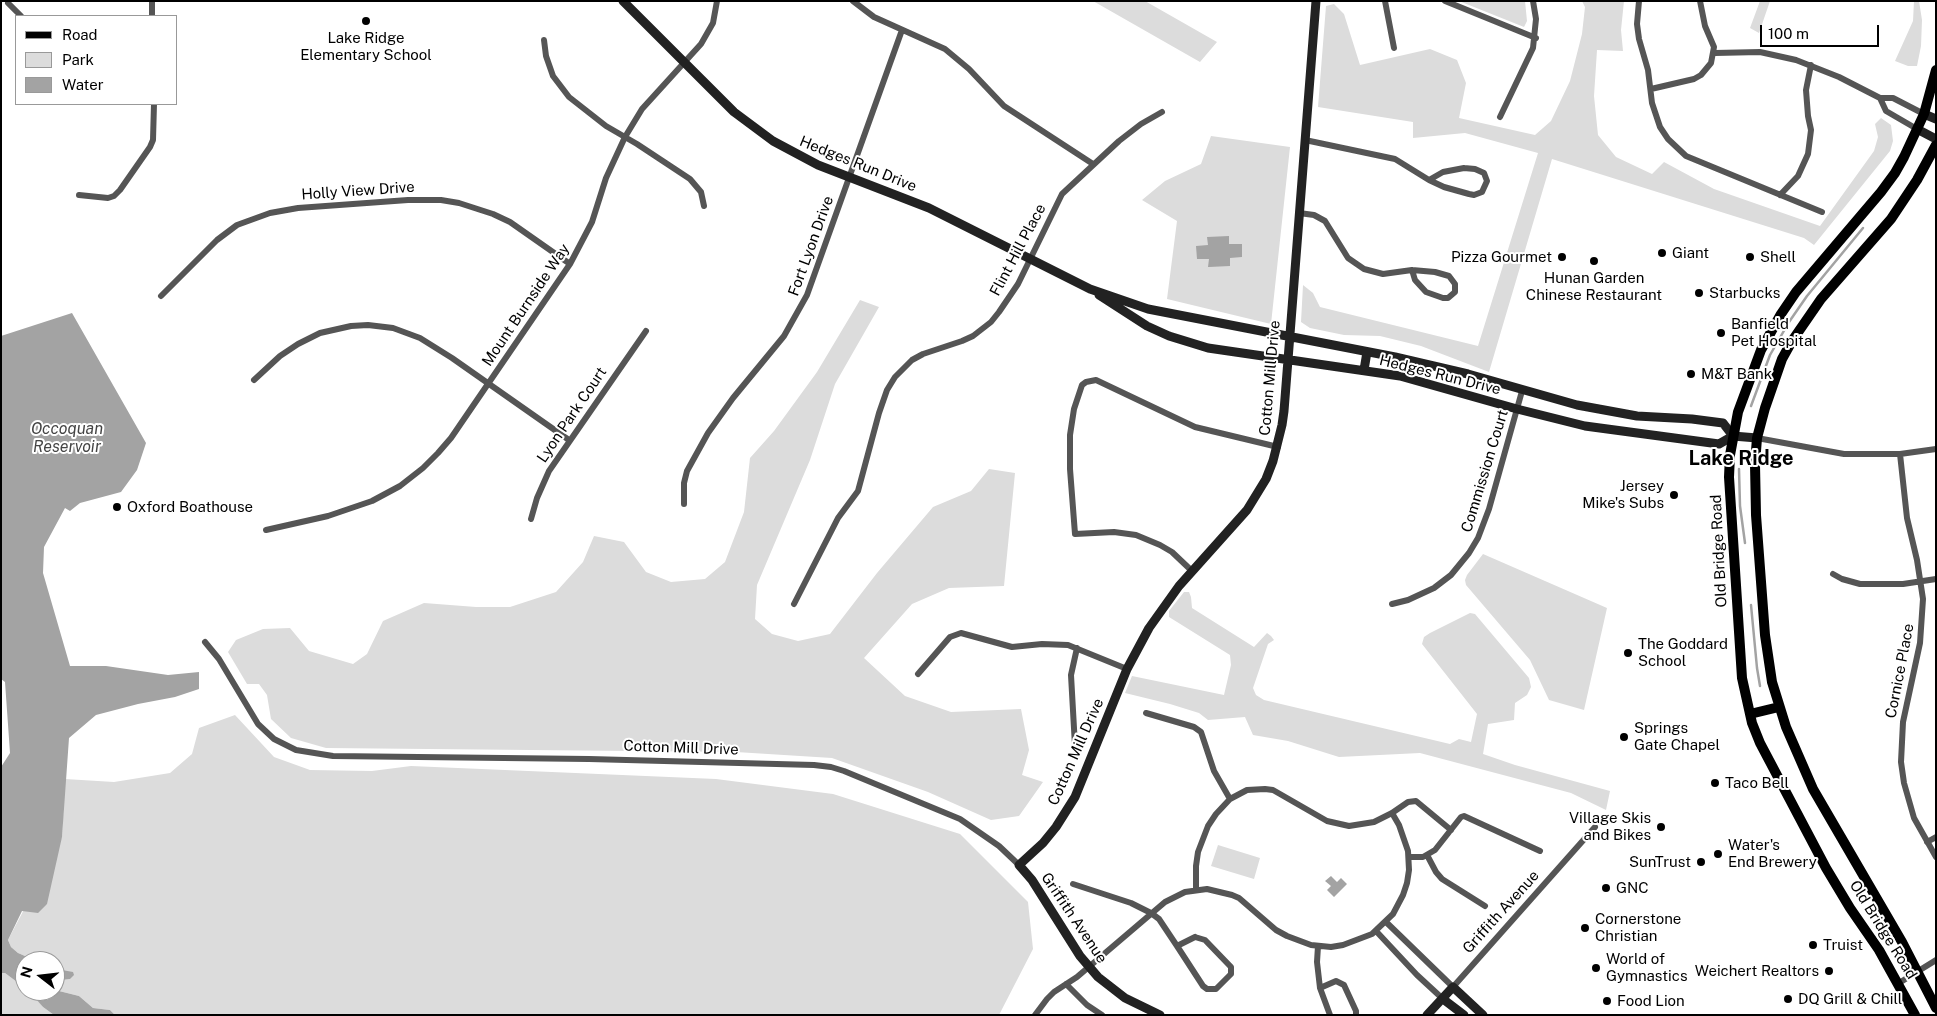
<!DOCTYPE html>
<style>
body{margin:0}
#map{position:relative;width:1937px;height:1016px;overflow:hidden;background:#fff;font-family:"Public Sans",sans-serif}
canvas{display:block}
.frame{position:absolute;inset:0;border:2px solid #000;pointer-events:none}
.legend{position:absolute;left:15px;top:15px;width:162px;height:90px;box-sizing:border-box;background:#fff;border:1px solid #999;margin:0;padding:6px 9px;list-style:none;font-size:15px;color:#000}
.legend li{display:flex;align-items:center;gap:10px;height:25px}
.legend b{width:25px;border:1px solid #999}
.north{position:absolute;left:15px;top:951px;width:50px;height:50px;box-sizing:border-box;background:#fff;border:1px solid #999;border-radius:50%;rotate:286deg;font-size:14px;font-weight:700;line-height:20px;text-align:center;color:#000}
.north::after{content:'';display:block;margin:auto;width:18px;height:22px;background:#000;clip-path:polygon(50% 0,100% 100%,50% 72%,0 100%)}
.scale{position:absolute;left:1760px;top:25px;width:119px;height:22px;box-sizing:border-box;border:2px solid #000;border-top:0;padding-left:6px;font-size:15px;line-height:18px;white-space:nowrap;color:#000;-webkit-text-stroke:4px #fff;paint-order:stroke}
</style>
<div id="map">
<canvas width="1937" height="1016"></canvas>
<div class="frame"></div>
<ul class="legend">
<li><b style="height:6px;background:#000"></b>Road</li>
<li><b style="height:14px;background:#dcdcdc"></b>Park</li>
<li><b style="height:14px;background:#a3a3a3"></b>Water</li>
</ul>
<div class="north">N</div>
<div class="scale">100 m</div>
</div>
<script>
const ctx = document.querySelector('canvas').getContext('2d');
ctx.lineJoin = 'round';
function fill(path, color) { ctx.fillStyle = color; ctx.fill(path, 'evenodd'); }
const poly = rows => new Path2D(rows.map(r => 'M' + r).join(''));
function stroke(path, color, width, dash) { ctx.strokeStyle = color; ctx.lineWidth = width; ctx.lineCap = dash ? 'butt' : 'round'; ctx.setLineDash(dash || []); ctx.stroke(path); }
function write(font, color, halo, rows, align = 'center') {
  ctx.font = font + ' "Public Sans",sans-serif'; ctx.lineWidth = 4; ctx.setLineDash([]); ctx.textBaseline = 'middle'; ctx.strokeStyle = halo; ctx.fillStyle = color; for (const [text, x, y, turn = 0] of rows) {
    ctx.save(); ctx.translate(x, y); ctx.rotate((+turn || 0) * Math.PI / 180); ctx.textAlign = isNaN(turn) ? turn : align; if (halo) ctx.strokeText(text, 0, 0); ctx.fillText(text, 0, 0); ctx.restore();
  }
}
const green = poly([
 [1093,1,1145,1,1217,42,1200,62],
 [1459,1,1525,1,1527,21,1524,27],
 [1582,1,1624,1,1621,30,1623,51,1597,50,1594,96,1598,135,1616,157,1652,174,1664,162,1714,189,1820,226,1874,151,1878,137,1875,124,1881,118,1891,125,1893,141,1890,151,1814,245,1804,238,1552,159,1489,372,1421,346,1380,336,1344,335,1310,328,1301,322,1303,285,1313,293,1320,307,1478,346,1538,153,1465,133,1413,138,1413,122,1318,107,1326,6,1334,4,1344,14,1360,65,1430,49,1457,60,1466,83,1459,118,1535,135,1551,121,1570,81,1582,34,1585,7],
 [1760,1,1770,1,1759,33,1750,28],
 [1914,1,1919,1,1922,20,1921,46,1917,66,1908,66,1895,61,1913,21],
 [1211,136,1290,147,1271,324,1167,299,1177,221,1142,200,1165,181,1201,164],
 [860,300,879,307,835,384,810,460,757,585,755,619,772,634,798,641,830,634,877,573,933,507,971,491,989,469,1015,473,1004,586,949,588,912,604,864,658,905,696,951,712,1021,709,1029,750,1022,775,1043,782,1019,816,991,820,928,792,832,758,736,752,326,748,291,738,271,719,267,695,259,684,247,684,228,652,236,640,263,629,290,628,309,651,353,664,367,654,383,621,424,603,476,607,510,607,556,592,583,562,594,536,624,542,646,572,671,582,705,579,725,562,744,512,750,458,774,431,817,372],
 [1483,554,1607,608,1584,710,1549,700,1530,660,1466,585,1465,580,1467,575],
 [1184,592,1189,592,1191,597,1192,608,1254,647,1267,633,1271,636,1274,640,1268,644,1253,688,1256,695,1264,700,1450,744,1459,739,1471,742,1477,714,1422,644,1424,637,1430,633,1470,613,1475,614,1529,678,1531,687,1527,695,1515,703,1514,720,1488,724,1483,754,1515,765,1610,791,1606,810,1571,793,1420,753,1339,757,1288,741,1253,735,1245,717,1208,720,1199,713,1170,704,1125,693,1132,676,1224,695,1231,665,1230,655,1169,617,1169,611],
 [235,715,274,757,310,770,372,771,411,766,716,779,833,794,960,834,1028,902,1033,949,999,1015,115,1015,110,1010,93,1008,79,996,59,991,55,987,55,981,70,979,55,965,55,961,32,959,18,953,11,947,8,940,62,837,65,779,114,782,170,773,192,754,199,728],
 [1218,845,1260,858,1254,879,1211,866],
 [1,973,5,973,25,988,25,991,34,994,43,1007,54,1015,1,1015]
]);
const water = poly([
 [1229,236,1229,244,1242,244,1242,257,1230,258,1230,266,1209,267,1208,267,1209,259,1197,259,1196,246,1208,245,1207,237],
 [72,313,146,443,137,470,121,492,80,503,70,511,65,508,44,547,43,573,70,666,106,666,168,675,199,672,199,689,175,697,138,704,96,715,69,738,62,837,47,904,38,913,22,911,8,940,11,947,18,953,32,959,44,961,25,961,25,988,5,973,1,973,1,767,10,753,5,682,1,679,1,336],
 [1331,876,1337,882,1341,878,1347,884,1334,897,1327,890,1331,886,1325,881],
 [55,965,62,970,73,972,74,975,70,979,55,981],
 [55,987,59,991,79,996,93,1008,110,1010,115,1015,54,1015,43,1007,29,991,55,991]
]);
const stream = poly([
 [1751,406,1770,355,1789,322,1807,296,1863,228],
 [1739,469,1740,506,1745,543],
 [1751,605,1757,668,1760,686]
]);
const street = poly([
 [152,1,152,16],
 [853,1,874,17,945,49,969,69,1004,106,1093,164],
 [1385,1,1394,48],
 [1445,1,1536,38],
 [1639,1,1637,24,1639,39,1648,70,1652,103,1660,127,1668,139,1686,156,1822,212],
 [8,3,21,16],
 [544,40,546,56,553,76,569,97,606,126,637,144,690,179,701,192,704,206],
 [1715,53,1760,52,1796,60,1839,77,1880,98,1893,98,1924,114],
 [1651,89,1694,79,1701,75,1711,63,1714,47,1705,26,1700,1],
 [1880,98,1886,111,1917,129],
 [1500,117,1533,48,1536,19,1533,1],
 [1305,140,1395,159,1429,180],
 [1464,168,1475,169,1484,173,1487,181,1482,192,1474,195,1469,194,1444,187,1429,180,1443,172,1464,168],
 [79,195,108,198,114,196,120,190,150,147,153,140,154,104],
 [1780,195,1798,176,1808,154,1811,130,1808,116,1806,90,1811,65],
 [1299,213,1314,215,1325,221,1348,258,1364,269,1383,274,1412,270],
 [1412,270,1435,272,1449,276,1455,284,1455,292,1448,298,1443,298,1426,292,1415,280,1412,270],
 [161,296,217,240,237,225,270,213,298,208,408,200,441,200,459,203,493,214,510,222,570,264],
 [254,380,280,356,298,344,320,333,351,326,368,325,393,328,420,338,452,358,569,440],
 [1757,438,1844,454,1900,454,1936,449],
 [1900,454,1907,518,1917,560,1923,599,1920,643,1903,722,1901,762,1904,783,1914,818,1936,857],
 [684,504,684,483,687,471,708,433,733,398,784,336,807,295,902,30],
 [531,519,537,498,549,471,646,331],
 [266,530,328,516,372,501,400,486,423,468,438,453,451,438,570,264,592,222,606,178,625,137,642,109,701,44,713,23,717,1],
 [1192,571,1172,552,1160,545,1136,535,1114,532,1075,534,1070,469,1070,435,1074,409,1082,385,1086,382,1096,380,1195,427,1278,447],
 [1833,574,1842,579,1860,584,1903,584,1936,579],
 [794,604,838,518,858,491,879,413,887,390,895,377,912,360,923,354,962,341,973,336,991,322,999,312,1018,284,1062,194,1119,141,1141,124,1162,112],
 [1392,604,1408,600,1434,588,1451,575,1469,553,1478,538,1489,509,1522,391],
 [205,642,219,659,258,724,274,739,296,750,333,756,589,759,814,765,831,767,844,771,960,819,999,846,1019,865],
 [918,674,950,637,961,633,1012,647,1042,644,1068,645,1127,669],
 [1146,713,1194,727,1201,732,1214,771,1230,799],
 [1075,746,1071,675,1077,648],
 [1927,842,1936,837],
 [1427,855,1436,872,1442,879,1485,906],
 [1409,857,1423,857,1435,850,1461,817,1464,816,1540,851],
 [1073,884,1131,903,1151,913,1159,919,1177,946],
 [1196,890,1196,866,1198,852,1208,826,1216,814,1230,799,1247,790,1265,789,1273,790,1327,821,1349,826,1374,822,1392,813,1408,802,1416,801,1451,830],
 [1386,922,1453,987,1595,827],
 [1376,931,1417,975,1443,999],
 [1195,937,1205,940,1231,967,1231,974,1216,989,1207,989,1203,986,1177,946,1195,937],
 [1318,946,1317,962,1320,988],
 [1899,983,1936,960],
 [1066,984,1087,1005,1102,1015],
 [1035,1015,1047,999,1054,992,1077,977,1165,902,1185,892,1207,889,1232,895,1239,898,1276,930,1287,936,1311,945,1331,947,1343,945,1372,934,1393,914,1403,895,1407,883,1409,870,1408,851,1399,825,1392,813],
 [1330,1015,1320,988,1336,981,1344,985,1356,1011,1356,1015]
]);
const secondary = poly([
 [623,1,734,112,773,141,818,165,929,208,1090,289,1148,309,1395,357,1468,374,1577,405,1637,416,1692,419,1723,423,1733,436],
 [1924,114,1936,119],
 [1917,129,1936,139],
 [1099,295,1147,326,1169,336,1208,348,1400,376,1517,409,1585,426,1719,444,1733,436,1757,438],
 [1364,370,1367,352],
 [1443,999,1464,1015],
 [1160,1015,1125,998,1098,977,1080,956,1032,880,1019,865,1043,843,1056,827,1075,797,1127,669,1149,628,1179,586,1247,510,1266,479,1273,461,1282,425,1284,411,1316,1],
 [1427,1015,1453,987,1483,1015]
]);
const primary = poly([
 [1936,145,1917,180,1891,219,1821,299,1792,341,1782,359,1765,408,1757,438,1755,464,1756,515,1765,635,1772,682,1786,727,1813,789,1902,942,1936,1008],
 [1750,714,1779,707],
 [1915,1015,1879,950,1850,908,1826,868,1760,743,1752,723,1742,678,1729,477,1730,455,1738,412,1761,350,1781,314,1796,292,1881,192,1895,173,1904,157,1924,114,1936,70]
]);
const markers = [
 [366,21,5,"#000"],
 [1662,253,5,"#000"],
 [1562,257,5,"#000"],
 [1750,257,5,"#000"],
 [1594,261,5,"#000"],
 [1699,293,5,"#000"],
 [1721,333,5,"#000"],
 [1691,374,5,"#000"],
 [1674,495,5,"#000"],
 [117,507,5,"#000"],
 [1628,653,5,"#000"],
 [1624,737,5,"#000"],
 [1715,783,5,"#000"],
 [1661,827,5,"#000"],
 [1718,854,5,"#000"],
 [1701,862,5,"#000"],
 [1606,888,5,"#000"],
 [1585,928,5,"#000"],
 [1813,945,5,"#000"],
 [1596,968,5,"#000"],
 [1829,971,5,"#000"],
 [1788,999,5,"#000"],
 [1607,1001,5,"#000"]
];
const poiNames = [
 ["Lake Ridge",366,38,"center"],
 ["Elementary School",366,55,"center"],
 ["Giant",1672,253],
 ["Pizza Gourmet",1552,257,"right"],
 ["Shell",1760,257],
 ["Hunan Garden",1594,278,"center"],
 ["Chinese Restaurant",1594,295,"center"],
 ["Starbucks",1709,293],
 ["Banfield",1731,324],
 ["Pet Hospital",1731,341],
 ["M&T Bank",1701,374],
 ["Jersey",1664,486,"right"],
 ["Mike's Subs",1664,503,"right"],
 ["Oxford Boathouse",127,507],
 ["The Goddard",1638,644],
 ["School",1638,661],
 ["Springs",1634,728],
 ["Gate Chapel",1634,745],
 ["Taco Bell",1725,783],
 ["Village Skis",1651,818,"right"],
 ["and Bikes",1651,835,"right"],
 ["Water's",1728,845],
 ["End Brewery",1728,862],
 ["SunTrust",1691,862,"right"],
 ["GNC",1616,888],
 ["Cornerstone",1595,919],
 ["Christian",1595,936],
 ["Truist",1823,945],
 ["World of",1606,959],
 ["Gymnastics",1606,976],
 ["Weichert Realtors",1819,971,"right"],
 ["DQ Grill & Chill",1798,999],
 ["Food Lion",1617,1001]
];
const streetNames = [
 ["Hedges Run Drive",858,164,22],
 ["Holly View Drive",358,191,-4],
 ["Fort Lyon Drive",811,246,-70],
 ["Flint Hill Place",1018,250,-62],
 ["Mount Burnside Way",526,305,-56],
 ["Hedges Run Drive",1440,375,14],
 ["Cotton Mill Drive",1270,378,-85],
 ["Lyon Park Court",572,415,-56],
 ["Commission Court",1485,471,-73],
 ["Old Bridge Road",1719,551,-93],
 ["Cornice Place",1900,671,-79],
 ["Cotton Mill Drive",681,748,2],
 ["Cotton Mill Drive",1076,752,-66],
 ["Griffith Avenue",1501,912,-48],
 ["Griffith Avenue",1074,918,56],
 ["Old Bridge Road",1883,930,58]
];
const waterNames = [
 ["Occoquan",67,429],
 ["Reservoir",67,447]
];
const districtNames = [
 ["Lake Ridge",1741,459]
];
fill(green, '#dcdcdc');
fill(water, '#a3a3a3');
stroke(stream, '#a3a3a3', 2.5);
stroke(street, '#555', 6);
stroke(secondary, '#222', 9);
stroke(primary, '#000', 10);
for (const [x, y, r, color] of markers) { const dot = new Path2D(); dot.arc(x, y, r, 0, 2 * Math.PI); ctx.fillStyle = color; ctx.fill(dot); stroke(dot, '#fff', 2); }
write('15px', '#000', '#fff', poiNames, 'left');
write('15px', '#000', '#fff', streetNames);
write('italic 16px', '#444', '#fff', waterNames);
write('bold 20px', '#000', '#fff', districtNames);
</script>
